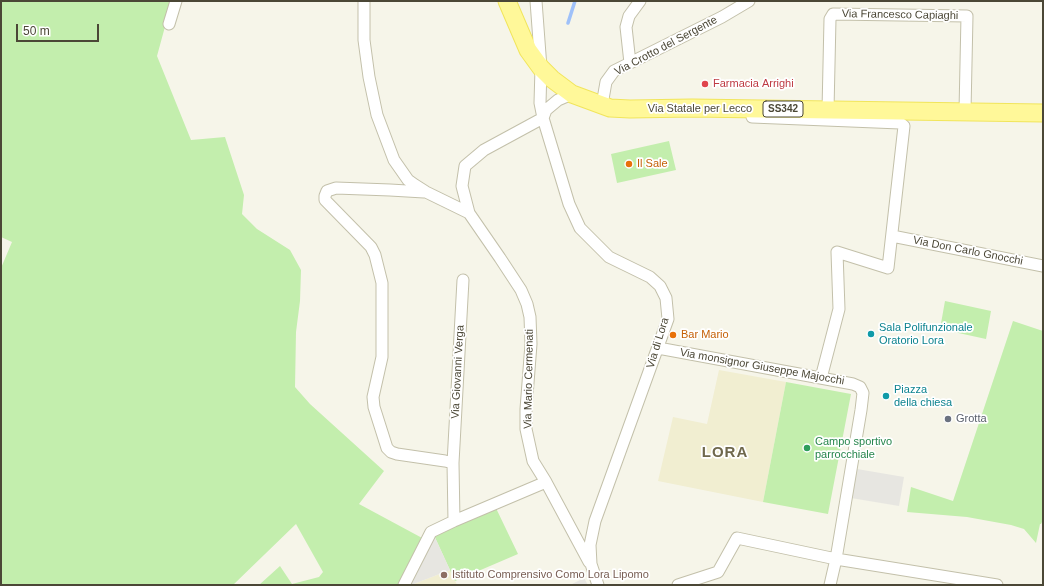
<!DOCTYPE html>
<style>
body{margin:0}
#map{position:relative;width:1044px;height:586px;overflow:hidden;background:#f6f5e9;font-family:Helvetica,sans-serif}
canvas{display:block}
.frame{position:absolute;inset:0;border:2px solid #4b4736;pointer-events:none}
.scale{position:absolute;left:16px;top:24px;width:83px;height:18px;box-sizing:border-box;border:2px solid #4b4736;border-top:0;padding-left:5px;font-size:12px;line-height:14px;white-space:nowrap;color:#4b4736;-webkit-text-stroke:3px #fff;paint-order:stroke}
</style>
<div id="map">
<canvas width="1044" height="586"></canvas>
<div class="frame"></div>
<div class="scale">50 m</div>
</div>
<script>
const ctx = document.querySelector('canvas').getContext('2d');
ctx.lineJoin = 'round';
function fill(path, color) { ctx.fillStyle = color; ctx.fill(path, 'evenodd'); }
const poly = rows => new Path2D(rows.map(r => 'M' + r).join(''));
function stroke(path, color, width, dash) { ctx.strokeStyle = color; ctx.lineWidth = width; ctx.lineCap = dash ? 'butt' : 'round'; ctx.setLineDash(dash || []); ctx.stroke(path); }
function write(font, color, halo, rows, align = 'center') {
  ctx.font = font + ' Helvetica,sans-serif'; ctx.lineWidth = 3.5; ctx.setLineDash([]); ctx.textBaseline = 'middle'; ctx.strokeStyle = halo; ctx.fillStyle = color; for (const [text, x, y, turn = 0] of rows) {
    ctx.save(); ctx.translate(x, y); ctx.rotate((+turn || 0) * Math.PI / 180); ctx.textAlign = isNaN(turn) ? turn : align; if (halo) ctx.strokeText(text, 0, 0); ctx.fillText(text, 0, 0); ctx.restore();
  }
}
const education = poly([
 [719,370,786,382,763,502,658,481,673,417,707,424],
 [450,570,457,585,411,585]
]);
const green = poly([
 [1,1,172,1,157,56,191,140,225,137,244,195,242,214,257,229,290,250,301,270,300,301,296,332,295,387,310,404,384,471,359,504,424,539,400,585,259,585,280,566,292,584,319,577,323,572,296,524,233,585,1,585,1,268,12,242,1,237],
 [669,141,676,170,617,183,611,154],
 [945,301,991,311,986,339,940,329],
 [1013,321,1043,331,1043,520,1041,524,1040,524,1036,543,1024,529,1011,525,967,517,907,512,911,487,953,501],
 [786,382,851,394,828,514,763,502],
 [494,504,518,554,455,581,432,531]
]);
const parking = poly([
 [857,469,904,477,899,506,851,498],
 [432,531,450,570,411,585,404,585],
 [584,578,588,585,572,585,572,584]
]);
const stream = poly([
 [568,23,575,1]
]);
const street = poly([
 [364,1,364,40,369,77,377,115,394,160,408,180,415,185,426,192,469,213,500,258,521,290,527,304,530,317,531,344,526,409,526,429,533,461,546,482,589,562],
 [536,1,541,68,540,103,543,118,569,204,580,228,609,257,650,277,660,286,666,298,668,319,595,521,590,545,591,564,598,585],
 [169,24,176,1],
 [630,63,626,27,629,16,640,1],
 [602,105,606,82,614,71,722,17,749,1],
 [828,110,830,19,833,14,967,16,965,111],
 [752,117,900,123,904,126,888,268,837,252,839,309,821,378],
 [424,192,390,190,336,188,327,191,325,196,325,200,371,247,375,255,382,283,382,357,373,397,374,407,387,448,391,452,397,454,445,461,453,463],
 [469,213,462,186,465,166,484,150,543,118,546,110,558,100,572,94],
 [892,236,1043,266],
 [658,348,853,384,860,387,863,393,861,410,836,559,830,585],
 [454,521,453,463,463,280],
 [404,585,431,532,454,521,546,482],
 [678,585,718,572,737,538,836,559,997,585]
]);
const primary = poly([
 [507,1,528,50,541,68,552,79,572,94,610,108,630,109,692,108,1043,113]
]);
const markers = [
 [705,84,4,"#e0444e"],
 [629,164,4,"#e8710a"],
 [871,334,4,"#0f9aa8"],
 [673,335,4,"#e8710a"],
 [886,396,4,"#0f9aa8"],
 [948,419,4,"#6b7280"],
 [807,448,4,"#2e9e5b"],
 [444,575,4,"#8d6e63"]
];
const shields = [
 [783,109,40]
];
const shieldNames = [
 ["SS342",783,109]
];
const streetNames = [
 ["Via Francesco Capiaghi",900,15,1],
 ["Via Crotto del Sergente",666,46,-28],
 ["Via Statale per Lecco",700,109],
 ["Via Don Carlo Gnocchi",968,251,11],
 ["Via di Lora",658,343,-73],
 ["Via monsignor Giuseppe Majocchi",762,367,10],
 ["Via Giovanni Verga",458,372,-87],
 ["Via Mario Cermenati",529,379,-89]
];
const healthNames = [
 ["Farmacia Arrighi",713,84]
];
const foodNames = [
 ["Il Sale",637,164],
 ["Bar Mario",681,335]
];
const cultureNames = [
 ["Sala Polifunzionale",879,328],
 ["Oratorio Lora",879,341],
 ["Piazza",894,390],
 ["della chiesa",894,403]
];
const worshipNames = [
 ["Grotta",956,419]
];
const leisureNames = [
 ["Campo sportivo",815,442],
 ["parrocchiale",815,455]
];
const educationNames = [
 ["Istituto Comprensivo Como Lora Lipomo",452,575]
];
const districtNames = [
 ["LORA",725,453]
];
fill(education, '#f1eed1');
fill(green, '#c3eead');
fill(parking, '#e7e6e1');
stroke(stream, '#9fc1f9', 3.5);
stroke(street, '#c3c0aa', 13);
stroke(primary, '#f1e55c', 19);
stroke(street, '#fff', 11);
stroke(primary, '#fff899', 17);
for (const [x, y, r, color] of markers) { const dot = new Path2D(); dot.arc(x, y, r, 0, 2 * Math.PI); ctx.fillStyle = color; ctx.fill(dot); stroke(dot, '#fff', 1.5); }
for (const [x, y, w] of shields) { const box = new Path2D(); box.roundRect(x - w / 2, y - 8, w, 16, 3); ctx.fillStyle = '#fff'; ctx.fill(box); stroke(box, '#4b4736', 1); }
write('bold 10px', '#4b4736', null, shieldNames);
write('11px', '#4b4736', '#fff', streetNames);
write('11px', '#be3a42', '#fff', healthNames, 'left');
write('11px', '#c56008', '#fff', foodNames, 'left');
write('11px', '#0d838f', '#fff', cultureNames, 'left');
write('11px', '#5b616d', '#fff', worshipNames, 'left');
write('11px', '#27864d', '#fff', leisureNames, 'left');
write('11px', '#785e54', '#fff', educationNames, 'left');
ctx.letterSpacing = '1px';
write('bold 15px', '#6f684c', '#fff', districtNames);
ctx.letterSpacing = '0px';
</script>
